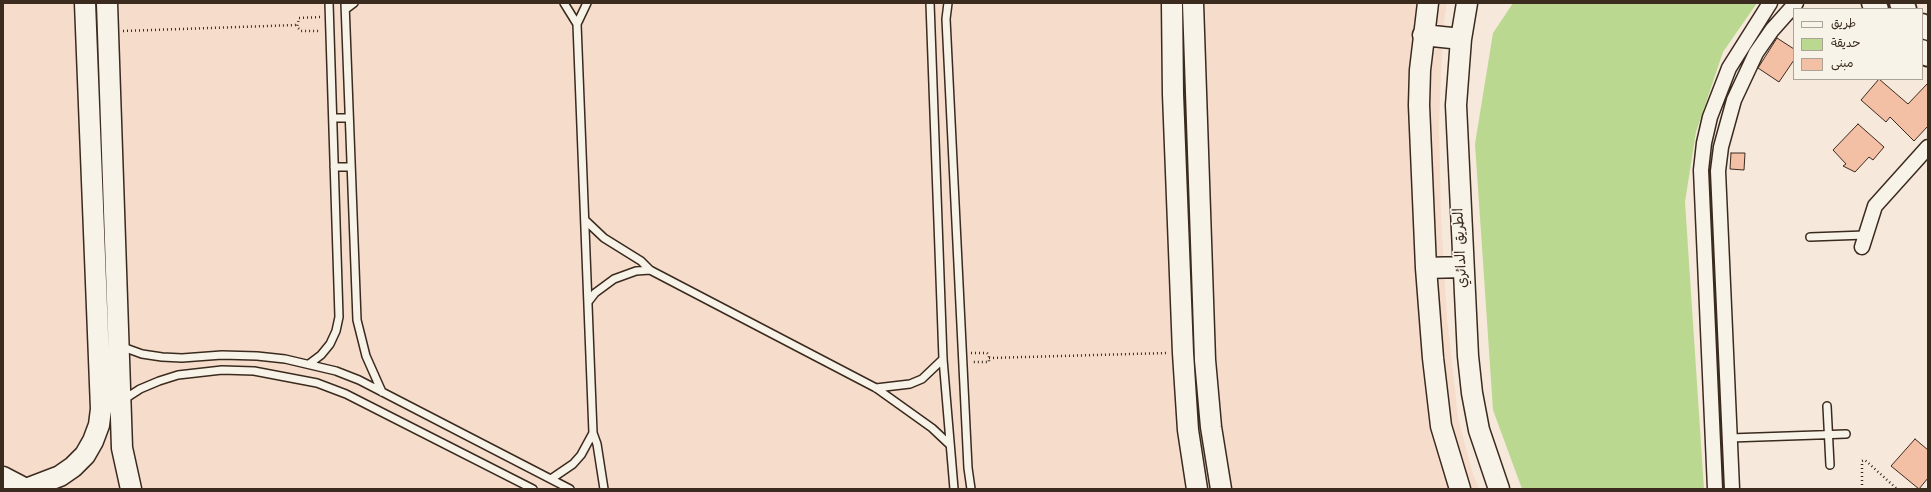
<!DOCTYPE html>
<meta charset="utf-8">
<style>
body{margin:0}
#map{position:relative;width:1931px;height:492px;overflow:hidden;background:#f6e9db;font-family:Kalam,"Playpen Sans Arabic",sans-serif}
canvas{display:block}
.frame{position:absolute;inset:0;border:4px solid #3b2a1e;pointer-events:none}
.legend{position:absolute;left:1793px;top:8px;width:130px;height:72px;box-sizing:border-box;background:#f7f3e8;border:1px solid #aca397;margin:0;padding:5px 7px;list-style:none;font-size:12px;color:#3b2a1e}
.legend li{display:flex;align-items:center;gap:8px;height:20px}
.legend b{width:20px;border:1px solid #aca397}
</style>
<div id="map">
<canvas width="1931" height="492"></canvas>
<div class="frame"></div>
<ul class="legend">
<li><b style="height:5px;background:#f7f3e8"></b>طريق</li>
<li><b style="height:11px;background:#bbd890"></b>حديقة</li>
<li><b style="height:11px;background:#f3bfa5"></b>مبنى</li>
</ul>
</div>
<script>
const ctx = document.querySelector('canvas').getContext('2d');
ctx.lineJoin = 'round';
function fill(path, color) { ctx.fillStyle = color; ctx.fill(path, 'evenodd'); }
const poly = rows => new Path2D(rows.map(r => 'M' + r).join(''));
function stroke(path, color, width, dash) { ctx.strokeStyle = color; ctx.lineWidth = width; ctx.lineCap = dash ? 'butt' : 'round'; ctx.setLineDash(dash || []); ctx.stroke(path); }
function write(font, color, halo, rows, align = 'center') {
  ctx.font = font + ' Kalam,"Playpen Sans Arabic",sans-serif'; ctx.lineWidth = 3.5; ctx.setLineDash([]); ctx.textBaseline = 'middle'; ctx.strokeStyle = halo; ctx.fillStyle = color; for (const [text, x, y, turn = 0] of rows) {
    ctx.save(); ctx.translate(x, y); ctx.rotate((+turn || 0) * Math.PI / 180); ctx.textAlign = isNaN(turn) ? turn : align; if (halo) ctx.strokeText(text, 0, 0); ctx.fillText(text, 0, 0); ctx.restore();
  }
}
const built = poly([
 [3,3,1447,3,1443,28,1439,125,1441,217,1447,318,1458,418,1472,471,1479,489,3,489]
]);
const green = poly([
 [1513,3,1757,3,1723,52,1696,132,1685,202,1704,489,1522,489,1493,410,1475,144,1493,33]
]);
const building = poly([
 [1777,38,1794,49,1794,60,1779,82,1758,68,1777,38],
 [1879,79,1908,104,1928,83,1928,126,1914,141,1890,117,1886,122,1861,100,1879,79],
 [1858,124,1884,147,1873,160,1869,157,1855,172,1843,166,1846,164,1833,150,1858,124],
 [1731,153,1745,153,1744,170,1730,169,1731,153],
 [1915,439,1928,450,1928,478,1919,489,1891,466,1915,439]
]);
const path = poly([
 [320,17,299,18,297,27,301,31,321,31],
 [123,31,297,25],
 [971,353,987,353,989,355,989,362,972,362],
 [989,358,1168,353],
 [1862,489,1862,461,1865,460,1897,489]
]);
const lane = poly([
 [345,3,357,320,366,356,382,392],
 [564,3,577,24],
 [587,3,577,24,593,433,597,444,604,489],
 [930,3,943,359,954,489],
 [948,3,946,19,968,468,971,489],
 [346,9,354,3],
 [333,118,349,118],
 [334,167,351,167],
 [585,220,604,238,641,261,650,270,876,388,932,428,949,444],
 [1810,237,1865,235],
 [588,302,595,293,614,279,636,271,650,270],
 [120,346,142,354,162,357,182,358,222,355,257,356,285,359,336,371,359,380,570,489],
 [309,364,321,355,330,344,336,331,339,317,329,3],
 [876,388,910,384,922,379,943,359],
 [123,400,140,389,159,381,178,375,222,370,254,371,317,383,346,394,533,489],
 [1827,406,1830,465],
 [1730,438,1846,434],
 [551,479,573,464,581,455,593,433]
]);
const street = poly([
 [1862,247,1875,206,1928,147],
 [1715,489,1701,170,1704,143,1710,117,1729,68,1770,3],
 [1732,489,1718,171,1721,147,1734,100,1756,53,1772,30,1796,3]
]);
const secondary = poly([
 [107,3,122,448,131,489],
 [1172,3,1173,94,1183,353,1188,430,1197,489],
 [1193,3,1205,360,1211,427,1221,489],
 [1428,3,1420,70,1419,105,1426,268,1433,358,1441,426,1460,489],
 [1467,3,1461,39,1456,105,1468,356,1472,393,1479,430,1499,489],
 [1872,3,1878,9],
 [1900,3,1906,9],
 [1922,24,1928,30],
 [1423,35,1461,39],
 [1922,50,1928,56],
 [1426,268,1463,267],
 [3,477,26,489,60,476,73,467,85,455,93,441,99,425,101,409,85,3]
]);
const streetNames = [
 ["الطريق الدائري",1462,248,-93]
];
fill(built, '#f5dccb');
fill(green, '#bbd890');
fill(building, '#f3bfa5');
stroke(building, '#3b2a1e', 1);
stroke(lane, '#3b2a1e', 10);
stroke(street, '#3b2a1e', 17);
stroke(secondary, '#3b2a1e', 23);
stroke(path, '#3b2a1e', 2.5, [1, 3]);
stroke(lane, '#f7f3e8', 7);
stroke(street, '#f7f3e8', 14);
stroke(secondary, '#f7f3e8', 20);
write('14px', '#3b2a1e', '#f7f3e8', streetNames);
</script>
